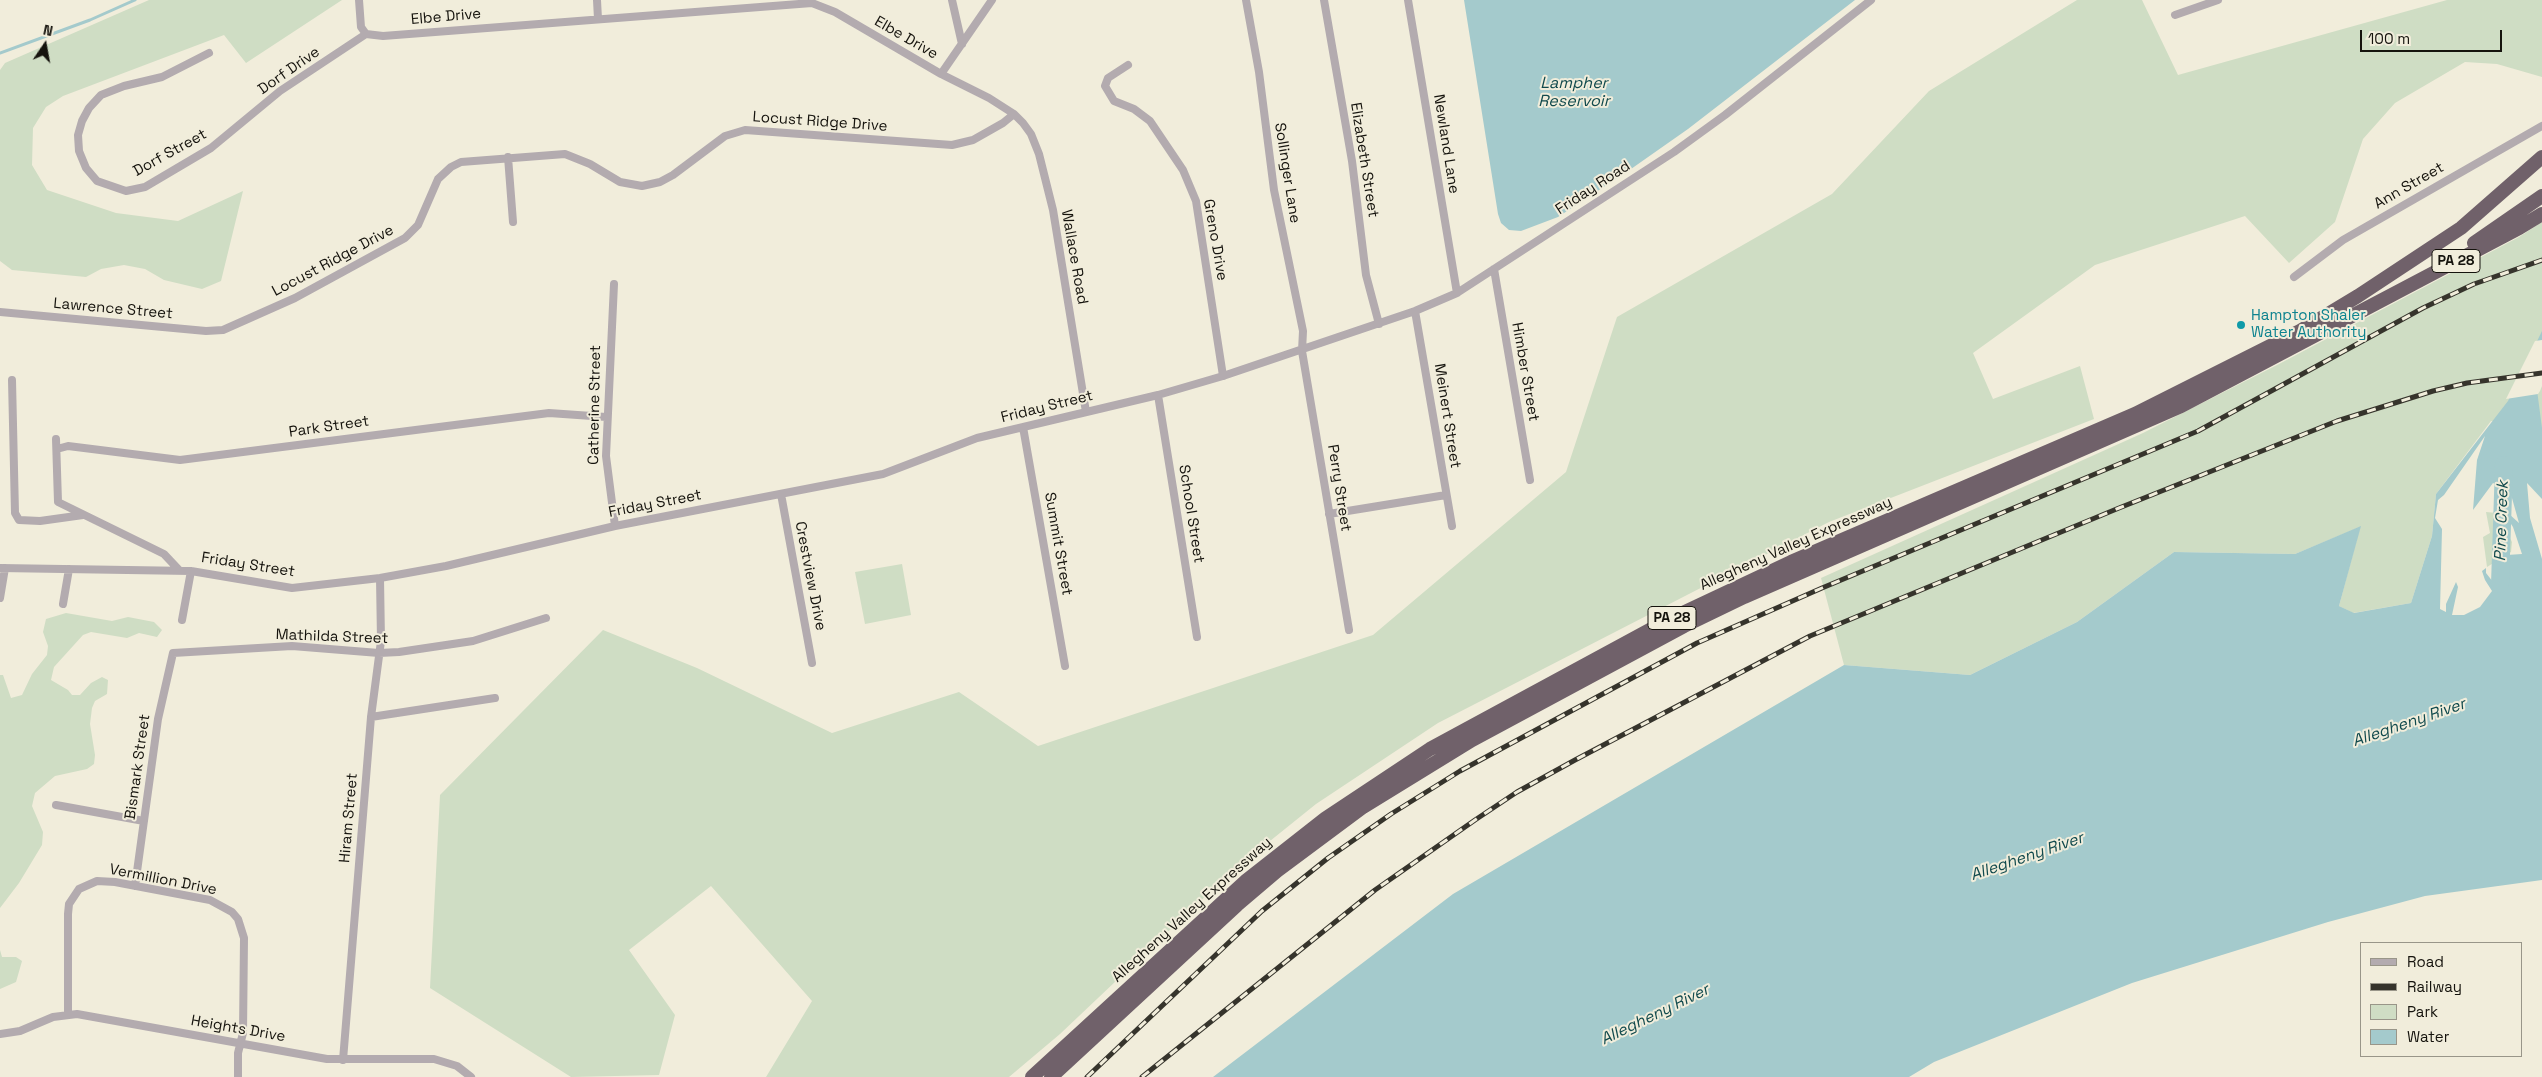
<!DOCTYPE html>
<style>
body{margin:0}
#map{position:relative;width:2542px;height:1077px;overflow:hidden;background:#f1eddb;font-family:"Space Grotesk",sans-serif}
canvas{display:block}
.legend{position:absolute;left:2360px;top:942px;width:162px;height:115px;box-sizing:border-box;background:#f1eddb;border:1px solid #999689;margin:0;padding:6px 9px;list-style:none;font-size:15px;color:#15130d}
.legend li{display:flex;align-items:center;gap:10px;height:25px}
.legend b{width:25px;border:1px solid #999689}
.north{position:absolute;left:20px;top:20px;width:50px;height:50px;-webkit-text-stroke:4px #f1eddb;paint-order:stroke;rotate:12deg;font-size:14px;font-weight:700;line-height:20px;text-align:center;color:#15130d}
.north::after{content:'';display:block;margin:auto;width:18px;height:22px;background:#15130d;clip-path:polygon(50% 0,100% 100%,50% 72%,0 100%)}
.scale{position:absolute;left:2360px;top:30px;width:142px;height:22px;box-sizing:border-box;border:2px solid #15130d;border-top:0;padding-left:6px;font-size:15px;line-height:18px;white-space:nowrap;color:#15130d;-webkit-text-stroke:4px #f1eddb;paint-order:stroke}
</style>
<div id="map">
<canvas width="2542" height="1077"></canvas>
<ul class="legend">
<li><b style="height:6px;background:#b3abaf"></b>Road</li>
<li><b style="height:6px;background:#36342c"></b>Railway</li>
<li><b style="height:14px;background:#cfddc4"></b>Park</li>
<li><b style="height:14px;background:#a4cacc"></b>Water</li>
</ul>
<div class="north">N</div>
<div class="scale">100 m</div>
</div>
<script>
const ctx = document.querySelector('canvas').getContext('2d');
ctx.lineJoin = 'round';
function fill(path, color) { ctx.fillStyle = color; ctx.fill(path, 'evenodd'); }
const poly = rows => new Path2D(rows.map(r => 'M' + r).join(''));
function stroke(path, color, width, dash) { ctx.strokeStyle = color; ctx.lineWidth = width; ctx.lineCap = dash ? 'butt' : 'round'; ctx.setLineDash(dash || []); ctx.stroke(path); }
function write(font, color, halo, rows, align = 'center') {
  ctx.font = font + ' "Space Grotesk",sans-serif'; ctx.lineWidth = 4; ctx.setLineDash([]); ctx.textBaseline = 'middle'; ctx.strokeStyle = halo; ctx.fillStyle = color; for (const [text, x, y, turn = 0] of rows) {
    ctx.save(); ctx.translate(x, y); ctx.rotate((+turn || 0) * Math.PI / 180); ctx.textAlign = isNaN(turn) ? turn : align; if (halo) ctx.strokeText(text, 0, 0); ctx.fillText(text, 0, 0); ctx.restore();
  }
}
const green = poly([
 [149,0,342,0,246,63,224,35,63,96,46,107,33,128,32,165,47,190,116,213,178,221,243,191,221,281,202,289,164,280,145,269,124,265,101,269,86,277,12,270,0,261,0,70,5,63],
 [2077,0,2142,0,2178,75,2447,0,2542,0,2542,77,2497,64,2465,62,2395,103,2363,139,2335,222,2289,263,2245,216,2095,265,1973,353,1993,399,2080,366,2094,419,1829,522,1438,723,1316,804,1229,874,1060,1034,1009,1077,766,1077,812,1001,711,886,629,950,675,1015,659,1075,571,1077,430,988,440,795,603,630,697,668,832,733,959,692,1038,746,1373,635,1566,472,1617,317,1832,194,1929,91],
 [2542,222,2542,428,2491,421,2436,494,2432,536,2411,603,2353,613,2339,606,2360,527,2295,554,2174,552,2077,622,1970,675,1844,665,1821,578,2143,433,2279,364,2519,237],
 [2486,512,2497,513,2512,542,2511,552,2487,567,2483,537,2490,533],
 [902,564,911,615,865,624,855,572],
 [66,613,112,621,128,617,154,622,162,630,157,637,139,633,127,638,91,632,83,635,54,667,51,680,68,690,72,695,80,695,91,683,102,677,108,680,107,694,95,701,92,708,90,724,95,755,94,764,87,769,55,776,35,793,32,806,43,832,42,845,19,883,0,908,0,675,3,675,11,698,22,695,32,674,47,655,48,646,43,632,46,619],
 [0,950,2,957,16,957,22,961,16,982,0,989]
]);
const water = poly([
 [1464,0,1855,0,1688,129,1631,169,1558,217,1521,231,1509,230,1501,223,1498,214],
 [2542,331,2542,380,2537,390,2542,428,2542,499,2527,483,2530,518,2542,559,2542,880,2425,896,2328,922,2132,983,1934,1062,1909,1077,1213,1077,1453,894,1844,665,1970,675,2077,622,2174,552,2295,554,2361,526,2339,606,2354,613,2411,603,2432,536,2436,494,2508,401],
 [2485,436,2477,460,2473,510,2493,483,2510,491,2519,523,2498,504,2513,527,2522,554,2507,555,2492,571,2497,587,2486,573,2486,568,2482,571,2485,580,2492,591,2480,607,2464,615,2452,615,2458,587,2456,582,2446,604,2446,612,2440,609,2442,529,2435,518,2438,500,2444,495]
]);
const pier = poly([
 [2542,340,2542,386,2540,391,2538,394,2506,399,2535,341]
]);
const stream = poly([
 [0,53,90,20,135,0]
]);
const river = poly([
 [2500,584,2504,465]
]);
const minor = poly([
 [359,0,361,27,366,34,383,36,812,3,835,12,941,74,989,98,1014,114,1023,123,1031,134,1039,154,1053,210,1086,412],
 [597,0,598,19],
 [952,0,962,44],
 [1246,0,1259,72,1274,190,1303,331,1302,351,1349,630],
 [1324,0,1352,161,1366,275,1379,324],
 [1408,0,1457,293],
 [2175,15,2218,0],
 [209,53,162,77,124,86,101,95,89,108,82,121,78,135,79,151,86,168,97,181,126,191,145,187,211,148,280,91,366,34],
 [1128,65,1108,78,1105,86,1114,101,1134,109,1150,121,1183,170,1196,201,1223,376],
 [941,74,992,0],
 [508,157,513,222],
 [1494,269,1530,480],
 [2294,277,2343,240,2542,126],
 [614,284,606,456,615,526],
 [1415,311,1452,526],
 [0,312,206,331,223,330,295,298,405,238,418,225,438,179,451,167,461,162,565,154,590,164,620,182,642,186,660,182,673,175,725,136,745,130,952,145,973,140,1003,123,1014,114],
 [12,380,15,513,19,520,40,521,83,515],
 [1158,395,1197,637],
 [1023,427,1065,666],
 [56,439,58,502,164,554,179,570],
 [57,449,68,446,180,460,549,413,606,417],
 [781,494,812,663],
 [1329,514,1446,495],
 [0,568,191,571,292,588,380,578,446,566,615,526,883,474,977,438,1158,395,1223,376,1415,311,1457,293,1674,152,1725,115,1871,0],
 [0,598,5,568],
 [63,604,69,569],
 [182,620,191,571],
 [371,717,495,698],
 [56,805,144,821],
 [135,886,158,719,173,653,292,646,379,653,399,652,473,641,546,618],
 [68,1014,68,914,69,904,79,889,97,881,115,882,210,900,232,912,238,919,244,938,243,1033,238,1053,238,1077],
 [0,1034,20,1031,53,1017,77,1014,327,1059,434,1059,457,1066,471,1077],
 [343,1060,371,717,381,641,380,578]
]);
const motorway = poly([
 [2474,243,2542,196],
 [1032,1077,1247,880,1326,818,1430,749,1672,618,1791,562,2135,414,2300,331,2358,296,2461,228,2542,157],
 [1051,1077,1237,905,1277,871,1363,807,1472,740,1684,626,1744,597,2181,406,2519,228,2542,214]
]);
const rail = poly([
 [1087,1077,1262,911,1328,858,1391,814,1460,771,1697,643,1822,588,2198,431,2423,308,2474,284,2542,260],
 [1142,1077,1375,890,1475,820,1517,792,1575,760,1810,636,2119,508,2337,421,2433,391,2467,383,2542,373]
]);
const markers = [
 [2241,325,5,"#0f9aa8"]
];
const shields = [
 [2456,261,48],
 [1672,618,48]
];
const shieldNames = [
 ["PA 28",2456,261],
 ["PA 28",1672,618]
];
const streetNames = [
 ["Elbe Drive",446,17,-5],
 ["Elbe Drive",906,38,30],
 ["Dorf Drive",289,71,-35],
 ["Locust Ridge Drive",820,122,4],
 ["Newland Lane",1446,144,81],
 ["Dorf Street",170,153,-29],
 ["Elizabeth Street",1364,160,81],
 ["Sollinger Lane",1287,173,81],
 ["Ann Street",2409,186,-30],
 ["Friday Road",1593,188,-33],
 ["Greno Drive",1215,240,80],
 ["Wallace Road",1074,257,80],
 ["Locust Ridge Drive",333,261,-28],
 ["Lawrence Street",113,309,5],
 ["Himber Street",1525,372,80],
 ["Catherine Street",595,405,-89],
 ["Friday Street",1047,407,-14],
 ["Meinert Street",1447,416,81],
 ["Park Street",329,427,-8],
 ["Perry Street",1339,488,81],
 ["Friday Street",655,504,-11],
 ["School Street",1191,514,81],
 ["Summit Street",1058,544,80],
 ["Allegheny Valley Expressway",1796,544,-24],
 ["Friday Street",248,565,9],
 ["Crestview Drive",810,576,79],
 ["Mathilda Street",332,637,2],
 ["Bismark Street",138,767,-82],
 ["Hiram Street",349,818,-85],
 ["Vermillion Drive",163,880,11],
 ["Allegheny Valley Expressway",1192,910,-42],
 ["Heights Drive",238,1029,10]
];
const cultureNames = [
 ["Hampton Shaler",2251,316],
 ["Water Authority",2251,333]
];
const waterNames = [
 ["Lampher",1574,84],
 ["Reservoir",1574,102],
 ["Pine Creek",2502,521,-88],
 ["Allegheny River",2409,723,-19],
 ["Allegheny River",2027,857,-19],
 ["Allegheny River",1655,1015,-26]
];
fill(green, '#cfddc4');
fill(water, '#a4cacc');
fill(pier, '#f1eddb');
stroke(stream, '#a4cacc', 3);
stroke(river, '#a4cacc', 18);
stroke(minor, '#b3abaf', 8);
stroke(motorway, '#70616a', 14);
stroke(rail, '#36342c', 5);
stroke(rail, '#f1eddb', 3, [9]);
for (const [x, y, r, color] of markers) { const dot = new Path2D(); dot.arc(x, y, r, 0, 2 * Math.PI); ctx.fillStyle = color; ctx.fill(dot); stroke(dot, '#f1eddb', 2); }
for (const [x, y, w] of shields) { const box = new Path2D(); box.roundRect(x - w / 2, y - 11.5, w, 23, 4); ctx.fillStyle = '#f1eddb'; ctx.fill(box); stroke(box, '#15130d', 1); }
write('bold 14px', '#15130d', null, shieldNames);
write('15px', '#15130d', '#f1eddb', streetNames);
write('15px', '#0d838f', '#f1eddb', cultureNames, 'left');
write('italic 16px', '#114a4d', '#f1eddb', waterNames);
</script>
